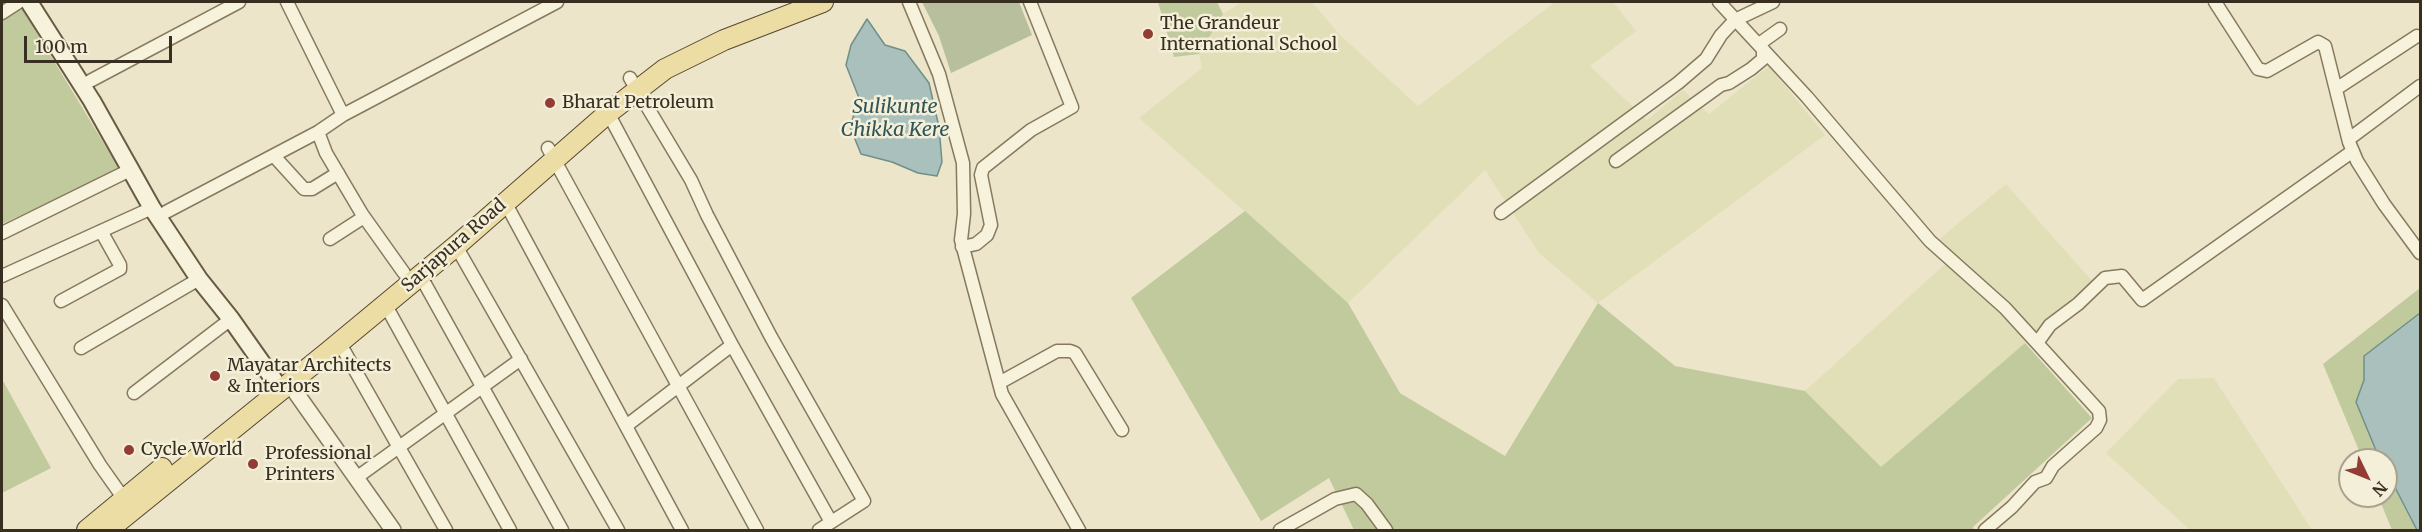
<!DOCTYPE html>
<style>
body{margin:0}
#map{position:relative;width:2422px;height:532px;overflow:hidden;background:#ece5c9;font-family:Merriweather,serif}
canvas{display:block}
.frame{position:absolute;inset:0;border:3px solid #392f21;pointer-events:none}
.north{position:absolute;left:2338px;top:448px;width:60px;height:60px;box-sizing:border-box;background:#f4efd8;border:2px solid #a9a28f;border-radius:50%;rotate:133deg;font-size:16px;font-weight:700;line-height:24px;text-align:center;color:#392f21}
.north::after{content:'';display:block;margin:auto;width:21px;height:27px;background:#923c33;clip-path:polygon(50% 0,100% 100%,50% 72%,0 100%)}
.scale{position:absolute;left:24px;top:36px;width:148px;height:27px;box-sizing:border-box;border:3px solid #392f21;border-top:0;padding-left:8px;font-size:18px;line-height:21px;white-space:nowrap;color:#392f21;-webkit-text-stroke:4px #f4efd8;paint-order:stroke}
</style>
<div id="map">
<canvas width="2422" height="532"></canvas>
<div class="frame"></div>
<div class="north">N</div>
<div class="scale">100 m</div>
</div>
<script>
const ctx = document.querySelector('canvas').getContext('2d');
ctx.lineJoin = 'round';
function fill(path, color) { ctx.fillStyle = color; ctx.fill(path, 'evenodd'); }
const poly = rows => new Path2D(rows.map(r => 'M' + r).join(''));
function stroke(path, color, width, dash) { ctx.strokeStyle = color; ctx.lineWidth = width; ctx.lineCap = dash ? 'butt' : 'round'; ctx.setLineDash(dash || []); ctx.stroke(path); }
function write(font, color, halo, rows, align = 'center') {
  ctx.font = font + ' Merriweather,serif'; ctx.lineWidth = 5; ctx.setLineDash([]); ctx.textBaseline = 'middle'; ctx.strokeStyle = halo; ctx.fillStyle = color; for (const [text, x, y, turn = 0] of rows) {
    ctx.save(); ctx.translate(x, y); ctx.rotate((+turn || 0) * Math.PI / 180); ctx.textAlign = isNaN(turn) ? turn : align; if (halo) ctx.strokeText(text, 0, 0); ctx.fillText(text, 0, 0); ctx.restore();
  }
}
const farmland = poly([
 [1242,2,1312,2,1340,35,1418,106,1555,2,1613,2,1636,31,1590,66,1647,120,1683,90,1709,114,1769,66,1825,135,1598,303,1539,253,1485,170,1348,303,1139,118,1202,68,1199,54,1223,14],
 [2006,184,2094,283,1881,468,1805,391,1954,256,1938,240],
 [2214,378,2312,530,2190,530,2106,453,2178,379]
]);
const green = poly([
 [1158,2,1217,2,1223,14,1199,54,1174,57],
 [20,5,120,170,2,224,2,17],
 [1245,211,1348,303,1400,393,1505,456,1598,303,1675,366,1805,391,1881,467,2025,343,2092,418,1973,527,1974,530,1354,530,1329,478,1261,521,1131,298],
 [2420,288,2420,313,2364,356,2364,380,2356,402,2381,460,2363,460,2323,364],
 [2,379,51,468,2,493],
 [2386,470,2417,530,2392,530,2378,496,2386,496]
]);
const cemetery = poly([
 [922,2,1019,2,1032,35,951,73,939,36]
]);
const water = poly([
 [867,19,885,45,905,51,929,83,939,127,942,162,937,176,918,173,892,162,861,154,850,127,859,98,846,65,851,45,867,19],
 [2420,313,2420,530,2417,530,2386,470,2386,460,2381,460,2375,448,2356,402,2364,380,2364,356,2420,313]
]);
const minor = poly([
 [287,2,343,115],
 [909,2,939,74,963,163,964,214,961,240,1002,394,1079,530],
 [1719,2,1807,97,1930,241,2005,308,2099,411,2100,420,2096,428,2053,466,2046,478,2035,482,2012,507,1985,530],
 [2215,2,2258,69,2267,71,2318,42,2325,46,2349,142,2357,161,2384,204,2420,253],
 [2,13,19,2],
 [1759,44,1780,29],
 [630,78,691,180,707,215,771,337,864,501,819,530],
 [90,81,239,2],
 [2336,89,2417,36],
 [608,113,732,345,831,522],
 [318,132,326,153,362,214,404,273],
 [2349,139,2420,86],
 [548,148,757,530],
 [274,156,304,189,312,189,338,173],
 [1616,161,1721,85,1729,83,1751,69,1763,59,1763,49],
 [505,202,682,530],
 [166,212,318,132,343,115,557,2],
 [1501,213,1678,83,1706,59,1721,35,1735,20,1773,2],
 [2,233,130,170],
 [330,239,364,217],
 [456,246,618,530],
 [962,247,976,244,987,235,991,225,981,175,983,168,1031,130,1072,107,1030,2],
 [420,275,562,530],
 [2,276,152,208],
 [61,301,120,269,120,265,101,231],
 [385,304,510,530],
 [2,305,100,465,124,499],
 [339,342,446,530],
 [2037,343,2050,325,2078,304,2105,278,2122,276,2142,300,2353,151],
 [81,348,199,279],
 [999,383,1057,351,1070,351,1075,353,1122,430],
 [134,393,231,319],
 [626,426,732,345],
 [356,478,521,359],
 [1280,530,1335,499,1356,494,1367,504,1386,530]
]);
const tertiary = poly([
 [289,383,393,530]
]);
const secondary = poly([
 [29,2,92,101,152,208,199,279,231,319,281,390]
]);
const primary = poly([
 [87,530,162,468],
 [108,530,328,352,456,246,608,113,665,69,724,40,823,2]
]);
const markers = [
 [1148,34,6,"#923c33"],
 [550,103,6,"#923c33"],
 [215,376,6,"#923c33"],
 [129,450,6,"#923c33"],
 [253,464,6,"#923c33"]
];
const poiNames = [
 ["The Grandeur",1160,24],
 ["International School",1160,45],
 ["Bharat Petroleum",562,103],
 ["Mayatar Architects",227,366],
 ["& Interiors",227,387],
 ["Cycle World",141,450],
 ["Professional",265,454],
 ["Printers",265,475]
];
const streetNames = [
 ["Sarjapura Road",454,246,-41]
];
const waterNames = [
 ["Sulikunte",895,107],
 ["Chikka Kere",895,130]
];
fill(farmland, '#e1dfb7');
fill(green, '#c0ca9d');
fill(cemetery, '#b7bf9c');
fill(water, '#a9c0bc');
stroke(water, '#708f8a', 1.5);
stroke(minor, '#87795f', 15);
stroke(tertiary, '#87795f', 18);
stroke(secondary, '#695a42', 20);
stroke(primary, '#564732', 22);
stroke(minor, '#f7f2dc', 12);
stroke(tertiary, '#f7f2dc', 15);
stroke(secondary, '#f7f2dc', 16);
stroke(primary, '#ecdda4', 20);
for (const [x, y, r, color] of markers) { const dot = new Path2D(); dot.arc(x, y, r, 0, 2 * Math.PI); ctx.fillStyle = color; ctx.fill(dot); stroke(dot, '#f4efd8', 2); }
write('18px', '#392f21', '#f4efd8', poiNames, 'left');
write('18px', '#392f21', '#f4efd8', streetNames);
write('italic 20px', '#325657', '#f4efd8', waterNames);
</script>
